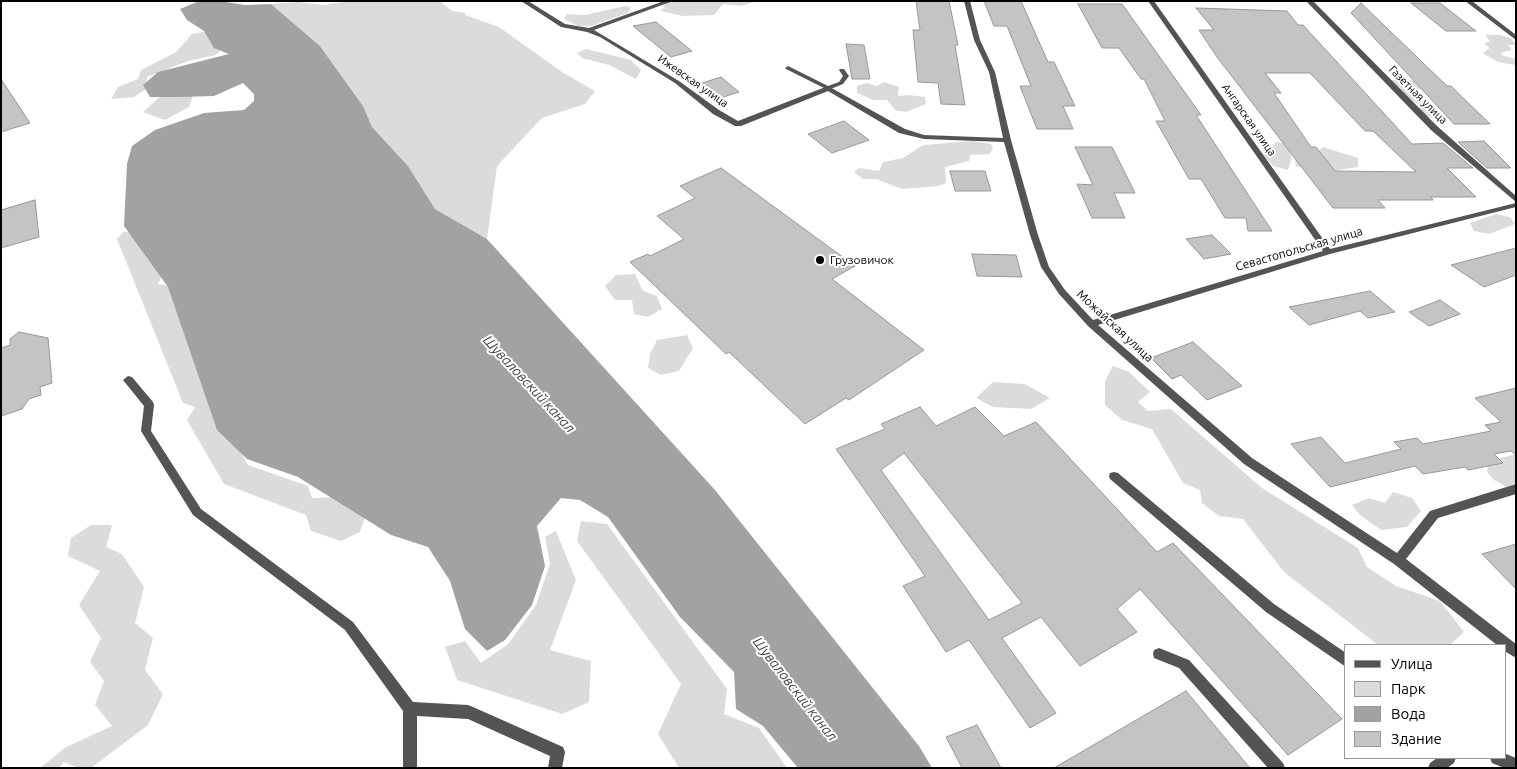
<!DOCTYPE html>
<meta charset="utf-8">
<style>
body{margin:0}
#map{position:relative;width:1517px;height:769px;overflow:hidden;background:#fff;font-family:Ubuntu,sans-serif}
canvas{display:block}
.frame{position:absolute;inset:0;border:2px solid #000;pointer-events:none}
.legend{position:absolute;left:1344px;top:644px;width:162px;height:115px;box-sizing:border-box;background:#fff;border:1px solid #999;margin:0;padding:6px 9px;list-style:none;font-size:15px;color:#000}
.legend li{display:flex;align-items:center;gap:10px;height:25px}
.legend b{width:25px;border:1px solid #999}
</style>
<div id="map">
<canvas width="1517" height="769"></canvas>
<div class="frame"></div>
<ul class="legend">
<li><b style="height:6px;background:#545454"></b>Улица</li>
<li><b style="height:14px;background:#dbdbdb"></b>Парк</li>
<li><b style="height:14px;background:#a2a2a2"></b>Вода</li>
<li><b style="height:14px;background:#c4c4c4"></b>Здание</li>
</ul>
</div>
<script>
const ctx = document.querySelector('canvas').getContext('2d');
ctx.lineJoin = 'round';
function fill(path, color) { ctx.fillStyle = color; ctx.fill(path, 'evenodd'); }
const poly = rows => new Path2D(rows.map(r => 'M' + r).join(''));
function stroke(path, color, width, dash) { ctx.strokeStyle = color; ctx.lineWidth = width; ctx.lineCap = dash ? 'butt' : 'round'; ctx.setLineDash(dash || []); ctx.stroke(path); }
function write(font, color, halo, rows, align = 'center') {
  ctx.font = font + ' Ubuntu,sans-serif'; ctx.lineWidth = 4; ctx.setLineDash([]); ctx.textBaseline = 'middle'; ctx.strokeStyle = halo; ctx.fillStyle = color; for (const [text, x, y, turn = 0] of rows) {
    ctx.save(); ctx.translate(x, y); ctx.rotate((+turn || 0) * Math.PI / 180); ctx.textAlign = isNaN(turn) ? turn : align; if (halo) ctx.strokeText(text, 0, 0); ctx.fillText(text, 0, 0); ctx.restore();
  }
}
const green = poly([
 [349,1,440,1,452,11,465,13,465,15,499,27,562,72,595,91,585,104,542,118,497,166,487,239,435,209,408,166,372,127,363,106,320,46,271,4,298,2,323,5],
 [656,1,752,1,753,2,742,6,723,4,714,15,683,16,661,11,665,5],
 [625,6,631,7,628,13,591,26,578,26,564,19,567,14,585,15],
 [209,31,224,47,216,55,188,61,147,77,146,89,134,97,111,99,118,87,138,79,141,70,176,52,192,34],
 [1485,35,1500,35,1511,38,1516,45,1508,45,1512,50,1503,52,1501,55,1516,59,1516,65,1498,62,1483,53,1490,48,1484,44,1490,41],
 [586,49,631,60,641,70,636,79,609,65,582,58,577,53],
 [1405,79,1425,83,1427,87,1417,90,1427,100,1427,105,1441,115,1437,119,1426,116,1418,110,1420,105,1405,96,1400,88,1393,84,1392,80],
 [884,82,899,87,898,96,908,95,925,97,926,104,906,112,895,110,887,100,873,100,857,93,857,86,867,83,877,86],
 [163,94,193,95,189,107,165,120,143,112],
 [972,141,991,144,993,149,990,154,970,155,969,161,945,167,946,183,938,186,902,189,876,179,863,179,854,172,859,168,879,171,883,162,903,158,923,145],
 [1276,142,1287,144,1292,158,1288,170,1273,166,1262,154,1272,149],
 [1323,147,1358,158,1358,167,1333,171,1306,169,1296,166,1295,160,1311,159],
 [1496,214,1510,217,1515,224,1489,234,1474,231,1470,223],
 [123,232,132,232,165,269,158,284,178,287,212,403,248,465,308,486,312,498,339,497,368,508,360,532,341,541,311,531,306,515,224,484,187,420,195,407,183,403,117,239],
 [635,274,643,291,657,296,662,309,648,317,634,314,632,300,615,300,605,286,616,275],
 [687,335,693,348,679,371,661,375,648,368,650,354,657,340],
 [1113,366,1129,372,1150,392,1138,402,1148,411,1171,409,1262,488,1358,548,1367,567,1396,586,1440,601,1464,632,1450,645,1378,645,1284,572,1243,519,1219,516,1202,503,1200,490,1183,483,1152,429,1122,420,1105,405,1105,381],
 [993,382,1025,384,1050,398,1031,409,993,407,976,398],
 [1516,454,1516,483,1507,487,1494,480,1487,472,1489,461],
 [1393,492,1412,498,1421,511,1407,527,1381,530,1360,515,1352,505,1369,498,1385,503],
 [581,521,607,524,727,689,724,714,759,728,787,768,679,768,658,734,681,684,577,541],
 [91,525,112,525,106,547,122,554,144,587,135,623,153,638,145,670,163,694,148,725,91,768,78,768,64,762,59,768,40,768,66,747,112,726,95,705,104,681,90,662,101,638,79,605,100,571,68,556,71,538],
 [556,531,576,580,550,650,591,661,589,702,562,714,457,680,445,647,465,641,481,663,508,644,536,605,550,564,545,537]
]);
const water = poly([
 [197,2,226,2,245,5,271,4,320,46,363,106,372,127,408,166,435,209,487,239,715,490,919,746,932,768,798,768,763,726,736,709,734,672,680,617,608,517,580,500,561,498,537,526,545,566,532,605,505,640,487,651,465,629,450,581,428,547,391,535,298,477,247,459,217,430,168,287,124,226,127,164,132,146,155,130,204,113,244,110,254,101,254,94,243,83,214,96,181,97,150,97,143,85,158,72,229,54,214,48,204,31,187,20,180,9]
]);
const building = poly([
 [916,1,949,1,958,45,955,45,965,105,941,104,938,83,918,82,913,30,920,30,916,1],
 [984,1,1021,1,1048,62,1054,62,1075,106,1063,106,1073,129,1037,129,1020,86,1031,86,1007,26,994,26,984,1],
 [1361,3,1447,86,1451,86,1490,124,1454,124,1351,13,1361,3],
 [1411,3,1440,3,1476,31,1446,31,1411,3],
 [1078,4,1122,4,1201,115,1196,115,1272,231,1248,231,1246,218,1225,218,1201,179,1189,179,1156,121,1165,121,1144,79,1141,79,1119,48,1102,48,1078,4],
 [1196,8,1287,11,1298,25,1303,25,1412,144,1443,143,1473,168,1447,168,1476,197,1431,197,1433,200,1378,200,1385,208,1333,208,1217,57,1199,30,1214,30,1196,8],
 [1265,73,1310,73,1365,131,1373,131,1416,172,1335,171,1316,147,1311,147,1274,93,1281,93,1265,73],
 [656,22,692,51,671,57,633,26,656,22],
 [846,44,864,45,870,79,852,79,846,44],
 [721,77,739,92,717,99,699,84,721,77],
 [1,79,30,123,1,132,1,79],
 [844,121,869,140,832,153,808,134,844,121],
 [1484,141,1511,168,1487,168,1458,142,1484,141],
 [1075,147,1112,147,1135,193,1114,193,1125,218,1092,218,1077,184,1093,185,1075,147],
 [721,168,855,266,832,279,924,350,849,400,846,398,805,424,729,352,726,354,630,262,648,254,650,256,684,239,657,216,695,198,680,186,721,168],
 [950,171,985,171,991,191,955,191,950,171],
 [35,200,39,237,1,248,1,210,35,200],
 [1212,235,1231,254,1204,259,1186,239,1212,235],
 [1516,248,1516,275,1484,287,1451,265,1516,248],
 [972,254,1016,255,1022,277,977,276,972,254],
 [1370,291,1395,312,1368,318,1360,311,1309,325,1289,307,1370,291],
 [1440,300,1460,314,1429,326,1409,312,1440,300],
 [19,332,48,338,52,383,40,387,41,395,29,399,22,409,1,416,1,348,10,345,10,339,19,332],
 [1193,342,1242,386,1207,400,1181,375,1172,379,1151,358,1193,342],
 [1516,388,1516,455,1511,451,1494,454,1503,463,1468,470,1465,467,1423,474,1415,466,1330,487,1291,444,1321,437,1345,463,1401,449,1394,442,1417,438,1423,444,1491,431,1485,425,1501,422,1475,398,1516,388],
 [920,407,936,426,975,407,1004,436,1036,422,1157,552,1173,543,1342,719,1288,755,1140,589,1117,609,1137,632,1080,666,1041,617,1002,638,1056,713,1030,728,969,640,946,652,903,586,925,576,836,449,885,429,881,424,920,407],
 [904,453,1022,603,989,620,881,470,904,453],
 [1516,544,1516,589,1482,554,1516,544],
 [1186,691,1250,768,1054,768,1186,691],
 [977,725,1001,768,962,768,946,737,977,725]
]);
const service = poly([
 [788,66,828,86,839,82,843,76,839,70,840,69,844,69,849,76,843,84,828,90,786,69,785,68,788,66],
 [128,376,132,377,153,402,154,405,151,431,201,509,353,622,413,702,468,705,473,707,563,747,565,752,562,768,548,768,550,756,468,719,417,716,417,768,403,768,403,711,345,630,193,515,141,431,144,406,123,380,128,376],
 [1114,472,1118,473,1274,604,1346,653,1346,667,1266,612,1110,479,1109,476,1110,473,1114,472],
 [1159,648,1189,660,1283,763,1285,768,1268,768,1179,668,1154,658,1153,654,1154,650,1159,648],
 [1506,754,1516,758,1516,768,1504,768,1492,763,1490,758,1506,758,1506,754],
 [1437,758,1456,758,1454,763,1447,768,1428,768,1430,763,1437,758]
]);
const minor = poly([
 [521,1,528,1,565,24,589,28,664,1,673,1,594,30,679,81,719,110,738,121,828,86,905,129,924,135,1003,138,989,72,974,40,964,1,970,1,980,40,995,72,1011,140,1038,235,1049,267,1065,290,1093,320,1323,251,1148,1,1154,1,1330,249,1516,203,1516,207,1330,254,1098,325,1252,458,1397,553,1430,511,1516,484,1516,494,1438,518,1406,559,1516,644,1516,658,1506,652,1506,645,1497,645,1394,564,1244,464,1088,326,1059,294,1041,267,1030,235,1004,142,924,139,899,133,828,91,741,126,735,126,713,114,675,83,600,37,587,32,561,27,521,1],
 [1306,1,1313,1,1437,126,1516,196,1516,202,1431,130,1306,1],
 [1465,1,1472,1,1516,35,1516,40,1465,1]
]);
const markers = [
 [820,260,5,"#000"]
];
const farStreetnames = [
 ["Ижевская улица",693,81,35],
 ["Газетная улица",1418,95,45],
 ["Ангарская улица",1249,120,55]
];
const streetNames = [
 ["Севастопольская улица",1299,249,-16],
 ["Можайская улица",1115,326,43]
];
const poiNames = [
 ["Грузовичок",830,260]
];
const waterNames = [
 ["Шуваловский канал",529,384,47],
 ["Шуваловский канал",795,689,52]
];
fill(green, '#dbdbdb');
fill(water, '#a2a2a2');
fill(building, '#c4c4c4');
stroke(building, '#989898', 1);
fill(service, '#545454');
fill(minor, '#545454');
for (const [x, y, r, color] of markers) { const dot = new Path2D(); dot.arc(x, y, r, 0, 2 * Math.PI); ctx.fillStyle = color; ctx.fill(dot); stroke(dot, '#fff', 2); }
write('11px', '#000', '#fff', farStreetnames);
write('12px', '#000', '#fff', streetNames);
write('12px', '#000', '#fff', poiNames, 'left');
write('italic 14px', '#434343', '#fff', waterNames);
</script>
